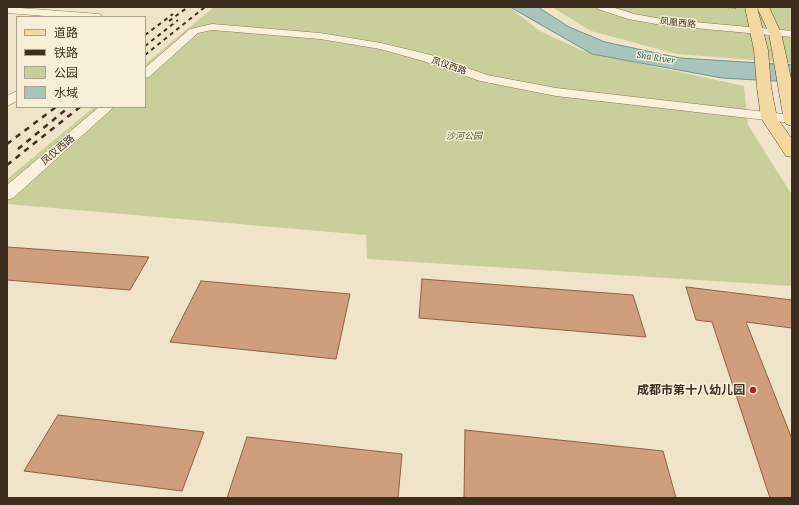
<!DOCTYPE html>
<meta charset="utf-8">
<style>
body{margin:0}
#map{position:relative;width:799px;height:505px;overflow:hidden;background:#f0e4c8;font-family:Literata,"Noto Sans SC",serif}
canvas{display:block}
.frame{position:absolute;inset:0;border:8px solid #3d2e20;pointer-events:none}
.legend{position:absolute;left:16px;top:16px;width:130px;height:92px;box-sizing:border-box;background:#f7eed8;border:1px solid #ada18e;margin:0;padding:5px 7px;list-style:none;font-size:12px;color:#3d2e20}
.legend li{display:flex;align-items:center;gap:8px;height:20px}
.legend b{width:20px;border:1px solid #ada18e}
</style>
<div id="map">
<canvas width="799" height="505"></canvas>
<div class="frame"></div>
<ul class="legend">
<li><b style="height:5px;background:#f3d9a0"></b>道路</li>
<li><b style="height:5px;background:#3d2e20"></b>铁路</li>
<li><b style="height:11px;background:#c9cf9b"></b>公园</li>
<li><b style="height:11px;background:#a9c4bc"></b>水域</li>
</ul>
</div>
<script>
const ctx = document.querySelector('canvas').getContext('2d');
ctx.lineJoin = 'round';
function fill(path, color) { ctx.fillStyle = color; ctx.fill(path, 'evenodd'); }
const poly = rows => new Path2D(rows.map(r => 'M' + r).join(''));
function stroke(path, color, width, dash) { ctx.strokeStyle = color; ctx.lineWidth = width; ctx.lineCap = dash ? 'butt' : 'round'; ctx.setLineDash(dash || []); ctx.stroke(path); }
function write(font, color, halo, rows, align = 'center') {
  ctx.font = font + ' Literata,"Noto Sans SC",serif'; ctx.lineWidth = 3; ctx.setLineDash([]); ctx.textBaseline = 'middle'; ctx.strokeStyle = halo; ctx.fillStyle = color; for (const [text, x, y, turn = 0] of rows) {
    ctx.save(); ctx.translate(x, y); ctx.rotate((+turn || 0) * Math.PI / 180); ctx.textAlign = isNaN(turn) ? turn : align; if (halo) ctx.strokeText(text, 0, 0); ctx.fillText(text, 0, 0); ctx.restore();
  }
}
const green = poly([
 [214,7,509,7,540,31,583,51,744,86,748,125,792,195,792,286,367,259,366,235,7,204,7,179,94,107,145,107,145,64],
 [552,7,792,7,792,63,676,54,591,31]
]);
const water = poly([
 [510,7,538,7,569,27,605,42,680,58,792,65,792,82,722,78,592,54,510,7]
]);
const building = poly([
 [7,247,149,257,130,290,7,280,7,247],
 [422,279,633,295,646,337,419,318,422,279],
 [201,281,350,294,336,359,170,342,201,281],
 [686,287,792,300,792,328,746,322,792,439,792,498,770,498,712,322,696,320,686,287],
 [58,415,204,432,182,491,24,471,58,415],
 [465,430,663,451,676,498,464,498,465,430],
 [247,437,402,454,398,498,227,498,247,437]
]);
const path = poly([
 [722,7,737,8]
]);
const minor = poly([
 [7,7,99,14,104,17,59,17,7,13,7,7],
 [597,7,612,7,634,14,662,19,792,31,792,37,662,25,628,19,598,9,597,7],
 [212,24,320,33,381,43,431,55,487,75,556,88,792,115,792,123,556,96,480,81,423,61,380,49,320,39,212,30,198,33,149,77,145,78,145,68,190,29,212,24],
 [17,91,17,101,7,106,7,96,17,91],
 [99,107,114,107,13,198,7,200,7,185,99,107]
]);
const major = poly([
 [745,7,757,7,768,50,771,87,777,118,792,139,792,157,786,156,761,118,757,87,754,50,745,7],
 [757,7,769,7,781,33,792,83,792,126,786,124,784,121,769,33,757,7]
]);
const railFar1 = poly([
 [169,21,188,7],
 [145,35,173,14],
 [145,46,178,20],
 [145,55,205,7]
]);
const rail = poly([
 [7,144,56,107],
 [18,149,69,107],
 [7,165,80,107]
]);
const markers = [
 [753,390,4,"#9e2a2b"]
];
const farStreetnames = [
 ["凤凰西路",678,23,6],
 ["凤仪西路",449,66,19]
];
const farWaternames = [
 ["Sha River",656,58,9]
];
const farParknames = [
 ["沙河公园",464,136]
];
const streetNames = [
 ["凤仪西路",58,150,-41]
];
const nearPoinames = [
 ["成都市第十八幼儿园",745,390]
];
fill(green, '#c9cf9b');
fill(water, '#a9c4bc');
stroke(water, '#6f938a', 1);
fill(building, '#cf9f7d');
stroke(building, '#8d5f41', 1);
stroke(minor, '#8d765c', 1);
stroke(major, '#5b4430', 1);
stroke(path, '#8d765c', 1.5, [2, 1]);
fill(minor, '#faf1dc');
fill(major, '#f3d9a0');
stroke(railFar1, '#3d2e20', 2, [4, 4]);
stroke(rail, '#3d2e20', 2.5, [5.5, 5.5]);
for (const [x, y, r, color] of markers) { const dot = new Path2D(); dot.arc(x, y, r, 0, 2 * Math.PI); ctx.fillStyle = color; ctx.fill(dot); stroke(dot, '#f7eed8', 1.5); }
write('9px', '#3d2e20', '#f7eed8', farStreetnames);
write('italic 9px', '#2f5d5a', '#f7eed8', farWaternames);
write('italic 9px', '#4d5a26', '#f7eed8', farParknames);
write('10px', '#3d2e20', '#f7eed8', streetNames);
write('bold 12px', '#3d2e20', '#f7eed8', nearPoinames, 'right');
</script>
